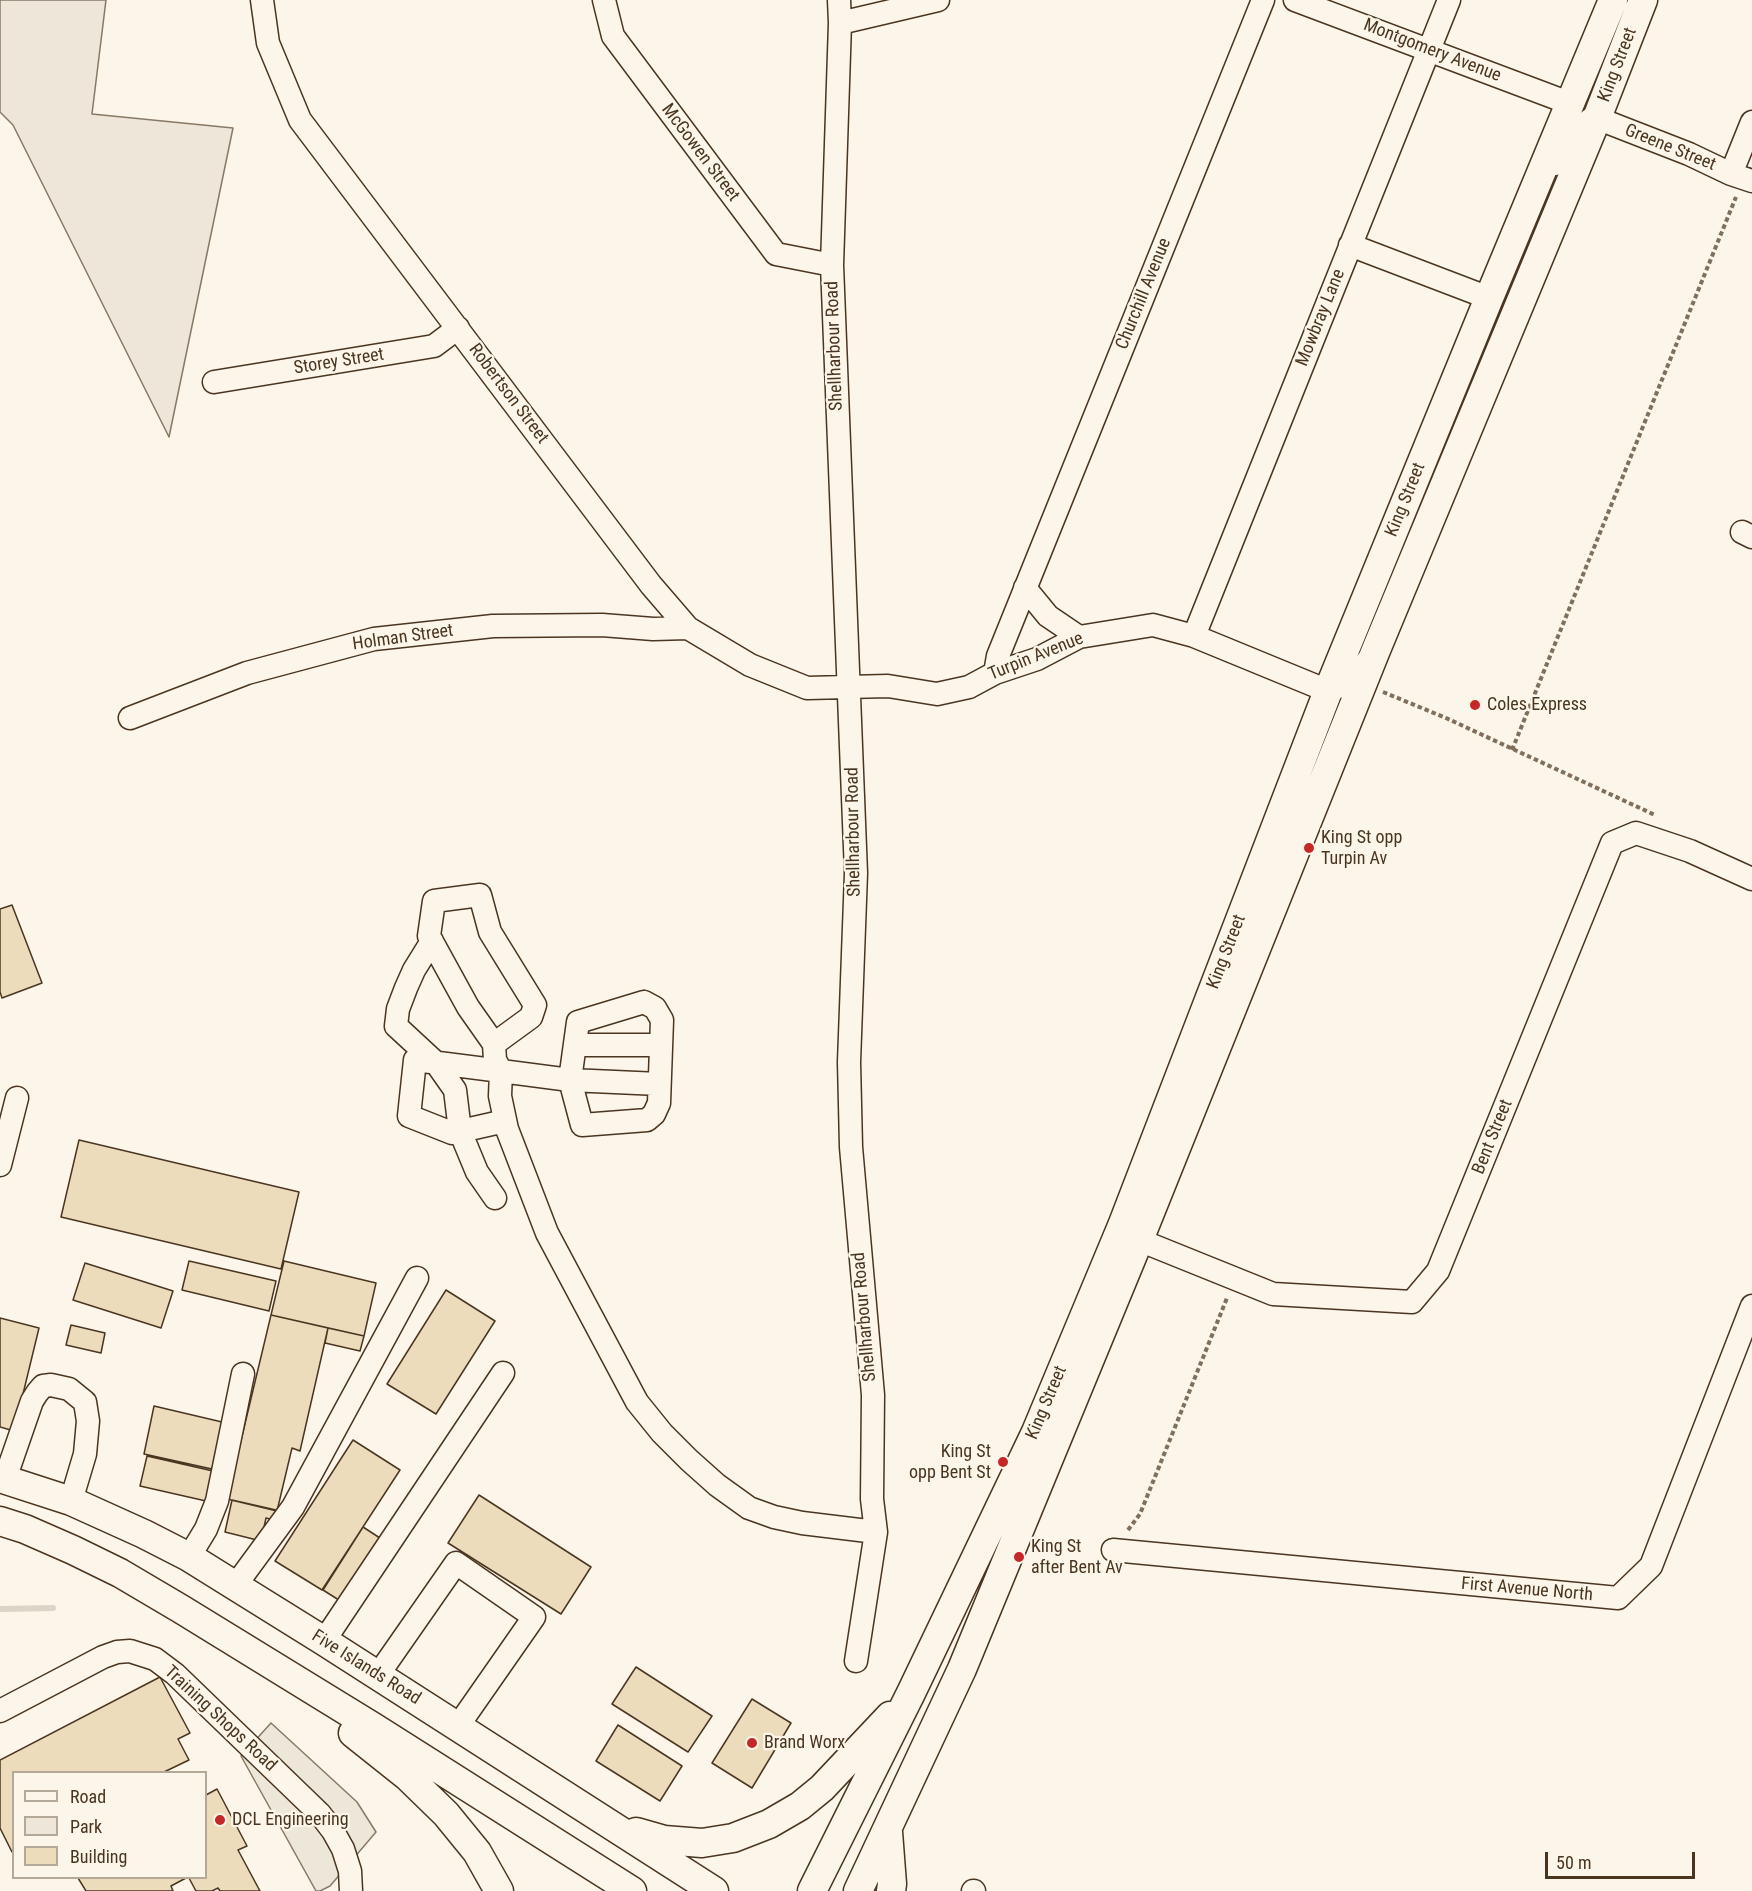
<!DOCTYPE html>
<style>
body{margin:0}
#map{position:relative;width:1752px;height:1891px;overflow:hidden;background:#fbf6e9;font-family:"Roboto Condensed",sans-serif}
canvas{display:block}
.legend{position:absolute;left:12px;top:1771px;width:195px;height:108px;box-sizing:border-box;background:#fbf6e9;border:2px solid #b4a999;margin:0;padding:8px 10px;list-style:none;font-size:18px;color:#4a3520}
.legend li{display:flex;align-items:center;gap:12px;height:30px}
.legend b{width:30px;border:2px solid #b4a999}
.scale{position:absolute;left:1545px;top:1852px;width:150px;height:27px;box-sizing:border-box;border:3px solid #4a3520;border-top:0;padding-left:8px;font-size:18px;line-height:21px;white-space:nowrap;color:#4a3520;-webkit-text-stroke:4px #fbf6e9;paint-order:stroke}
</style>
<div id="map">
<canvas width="1752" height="1891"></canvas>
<ul class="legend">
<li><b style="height:8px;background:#fbf6e9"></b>Road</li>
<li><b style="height:16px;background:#ede6d9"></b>Park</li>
<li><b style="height:16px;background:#ecdcbc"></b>Building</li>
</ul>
<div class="scale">50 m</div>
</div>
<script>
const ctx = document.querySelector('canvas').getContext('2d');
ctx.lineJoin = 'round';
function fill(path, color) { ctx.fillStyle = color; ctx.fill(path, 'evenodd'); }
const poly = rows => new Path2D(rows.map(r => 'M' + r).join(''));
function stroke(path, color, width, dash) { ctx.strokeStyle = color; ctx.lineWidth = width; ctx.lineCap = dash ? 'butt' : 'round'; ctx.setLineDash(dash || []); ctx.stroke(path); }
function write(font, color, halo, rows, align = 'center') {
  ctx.font = font + ' "Roboto Condensed",sans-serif'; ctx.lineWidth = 4.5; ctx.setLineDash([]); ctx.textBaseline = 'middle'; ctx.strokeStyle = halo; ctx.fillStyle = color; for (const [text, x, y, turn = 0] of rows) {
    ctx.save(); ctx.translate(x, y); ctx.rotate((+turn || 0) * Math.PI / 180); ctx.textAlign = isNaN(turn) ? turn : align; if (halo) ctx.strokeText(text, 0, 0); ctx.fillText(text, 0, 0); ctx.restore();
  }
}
const green = poly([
 [0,0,106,0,92,114,233,128,169,437,13,125,0,112,0,0]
]);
const parking = poly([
 [271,1723,357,1802,376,1832,330,1886,320,1891,316,1891,241,1756,271,1723]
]);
const stream = poly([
 [0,1609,53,1608]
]);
const building = poly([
 [12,905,42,983,2,998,0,992,0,909,12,905],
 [79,1140,299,1192,281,1269,61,1217,79,1140],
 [189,1261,276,1281,269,1311,182,1290,189,1261],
 [284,1261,376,1283,364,1336,271,1315,284,1261],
 [85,1263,173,1291,161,1328,73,1300,85,1263],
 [446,1290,495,1321,436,1414,387,1384,446,1290],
 [271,1315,328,1328,300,1451,292,1448,277,1511,227,1499,271,1315],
 [0,1318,39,1328,14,1431,0,1427,0,1318],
 [71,1325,105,1333,101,1353,66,1345,71,1325],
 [328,1328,364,1336,360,1351,325,1343,328,1328],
 [154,1406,222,1422,212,1469,144,1454,154,1406],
 [353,1440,400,1470,322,1590,275,1561,353,1440],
 [147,1456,213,1471,206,1501,140,1486,147,1456],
 [479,1495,591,1567,561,1614,448,1543,479,1495],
 [232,1500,276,1510,274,1520,266,1518,261,1541,225,1532,232,1500],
 [363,1527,383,1540,342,1602,323,1590,363,1527],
 [636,1667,712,1716,688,1752,612,1704,636,1667],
 [160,1677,190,1733,178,1739,189,1760,164,1772,14,1772,14,1851,12,1852,0,1828,0,1760,160,1677],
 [752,1699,791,1723,752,1788,712,1763,752,1699],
 [618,1725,682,1766,660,1801,596,1761,618,1725],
 [217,1789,247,1846,238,1850,260,1891,220,1891,218,1888,212,1891,196,1891,189,1878,206,1878,206,1795,217,1789],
 [78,1878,186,1878,171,1886,173,1891,86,1891,78,1878]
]);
const path = poly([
 [1383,692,1446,718,1655,815],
 [1512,750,1736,197],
 [1128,1530,1140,1514,1227,1298]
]);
const minor = poly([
 [262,0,268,43,300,120,651,585,688,628,750,665,807,688,888,686,937,694,969,687,995,673,1037,659,1079,637,1153,625,1194,636,1328,691,1343,685,1352,678,1370,658],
 [604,0,613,36,776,254,832,265],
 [839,0,840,23,832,265,856,873,849,1062,851,1147,873,1395,872,1499,876,1532,856,1661],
 [1295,0,1569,103],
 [840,23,938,0],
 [1555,164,1571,138,1583,125,1594,117,1689,154,1731,174,1752,181],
 [1731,174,1752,122],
 [1350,245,1489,298],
 [214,382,434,346,458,328],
 [1742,532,1752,537],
 [1025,588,1048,616,1079,637],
 [1194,636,1449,0],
 [995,673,998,656,1263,0],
 [130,718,247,673,374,639,493,626,602,625,653,629,688,628],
 [432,941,414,970,406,988,398,1009,396,1026,436,1063,455,1090,460,1131,477,1172,495,1198],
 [644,1002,655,1008,662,1020,659,1103,654,1114,647,1120,582,1125,570,1080,578,1022,644,1002],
 [494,1044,531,1017,535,1005,490,932,480,895,434,901,429,936,468,1007,494,1044,495,1060,501,1071],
 [575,1045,661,1045],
 [501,1071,415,1060,409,1116,452,1133,505,1121],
 [659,1084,570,1080,501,1071,500,1096,507,1129,547,1233,637,1402,662,1433,689,1460,717,1485,749,1508,774,1517,802,1523,876,1532],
 [0,1165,17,1098],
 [1139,1240,1273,1294,1412,1302,1438,1271,1612,843,1636,833,1690,851,1752,879],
 [5,1479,32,1401,37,1393,43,1386,51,1385,69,1389,85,1402,88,1421,85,1454,71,1501],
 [1113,1550,1618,1598,1651,1566,1752,1306],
 [189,1557,206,1529,217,1501,243,1374],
 [235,1586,293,1507,417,1278],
 [324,1641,503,1373],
 [378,1675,456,1563,534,1617,458,1726],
 [0,1711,103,1657,117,1652,130,1651,155,1659,175,1674,320,1814,333,1831,343,1849,350,1871,351,1891],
 [973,1891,974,1891]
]);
const major = poly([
 [0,1478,71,1501,144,1534,189,1557,324,1641,714,1891],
 [0,1521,25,1529,73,1550,120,1573,181,1609,373,1727,632,1891],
 [353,1733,407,1776,446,1814,477,1852,499,1891],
 [636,1832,664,1840,702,1843,733,1838,769,1824,800,1806,822,1788,890,1716],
 [888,1832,892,1884,891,1891],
 [812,1891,911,1693,1036,1432,1122,1226,1328,691,1489,298,1613,0],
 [858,1891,962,1669,1139,1240,1376,650,1597,118,1643,0]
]);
const markers = [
 [1475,705,6,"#c62828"],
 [1309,848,6,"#c62828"],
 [1003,1462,6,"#c62828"],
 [1019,1557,6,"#c62828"],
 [752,1743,6,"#c62828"],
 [220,1820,6,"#c62828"]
];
const streetNames = [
 ["Montgomery Avenue",1432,51,21],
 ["King Street",1618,65,-69],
 ["Greene Street",1670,148,22],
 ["McGowen Street",700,153,53],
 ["Churchill Avenue",1144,294,-68],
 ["Mowbray Lane",1321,318,-68],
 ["Shellharbour Road",835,346,-92],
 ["Storey Street",339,362,-9],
 ["Robertson Street",508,394,53],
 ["King Street",1406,500,-68],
 ["Holman Street",403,638,-8],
 ["Turpin Avenue",1036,657,-22],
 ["Shellharbour Road",854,832,-91],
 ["King Street",1227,952,-69],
 ["Bent Street",1493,1137,-68],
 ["Shellharbour Road",865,1317,-95],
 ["King Street",1047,1403,-67],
 ["First Avenue North",1527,1590,5],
 ["Five Islands Road",366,1668,32],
 ["Training Shops Road",220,1719,43]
];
const poiNames = [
 ["Coles Express",1487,705],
 ["King St opp",1321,838],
 ["Turpin Av",1321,859],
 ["King St",991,1452,"right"],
 ["opp Bent St",991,1473,"right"],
 ["King St",1031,1547],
 ["after Bent Av",1031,1568],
 ["Brand Worx",764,1743],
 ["DCL Engineering",232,1820]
];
fill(green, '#ede6d9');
stroke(green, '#887966', 1.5);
fill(parking, '#ede7d9');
stroke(parking, '#887966', 1.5);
stroke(stream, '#dcd4c6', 6);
fill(building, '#ecdcbc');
stroke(building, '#4a3520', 1.5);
stroke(minor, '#4a3520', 25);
stroke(major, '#4a3520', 31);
stroke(path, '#7f6f5c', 4, [4.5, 3]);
stroke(minor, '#fbf6e9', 22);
stroke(major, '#fbf6e9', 28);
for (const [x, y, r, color] of markers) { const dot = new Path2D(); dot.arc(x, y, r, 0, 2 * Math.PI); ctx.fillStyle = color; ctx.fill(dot); stroke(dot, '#fbf6e9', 2); }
write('18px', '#4a3520', '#fbf6e9', streetNames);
write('18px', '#4a3520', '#fbf6e9', poiNames, 'left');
</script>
